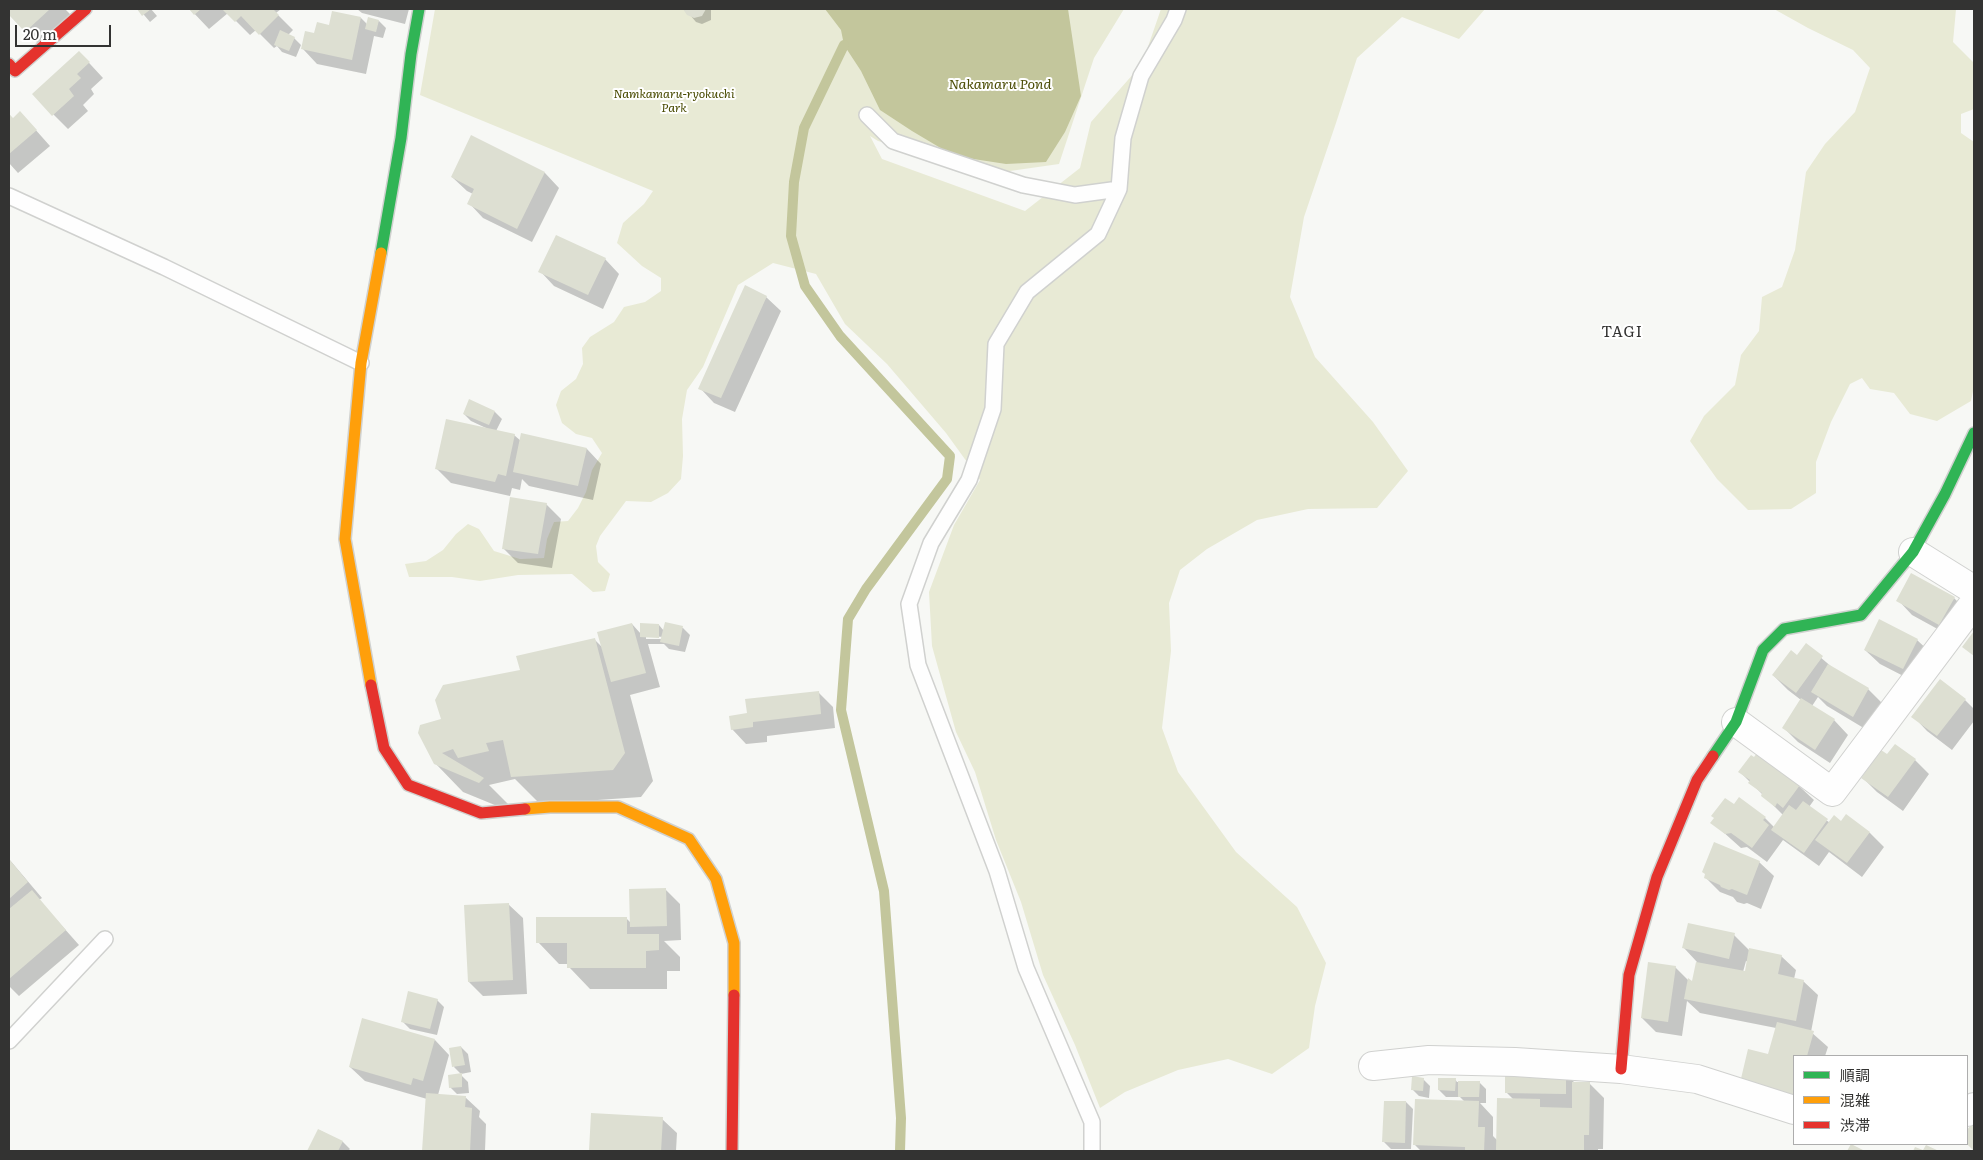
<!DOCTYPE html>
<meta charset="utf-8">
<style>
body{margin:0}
#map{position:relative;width:1983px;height:1160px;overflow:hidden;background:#f7f8f5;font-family:Literata,"Noto Sans JP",serif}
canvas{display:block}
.frame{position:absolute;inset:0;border:10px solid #333332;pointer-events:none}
.legend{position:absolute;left:1793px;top:1055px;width:175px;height:90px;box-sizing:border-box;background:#fff;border:1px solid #adadad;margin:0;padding:6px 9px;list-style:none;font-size:15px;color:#333332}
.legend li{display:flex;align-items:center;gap:10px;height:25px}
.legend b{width:25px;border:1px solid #adadad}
.scale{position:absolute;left:15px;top:25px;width:96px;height:22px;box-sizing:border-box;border:2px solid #333332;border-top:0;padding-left:6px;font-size:15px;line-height:18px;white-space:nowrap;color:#333332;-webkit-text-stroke:4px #fff;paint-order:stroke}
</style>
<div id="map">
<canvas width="1983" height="1160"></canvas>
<div class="frame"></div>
<ul class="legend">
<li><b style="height:6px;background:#30b455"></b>順調</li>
<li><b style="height:6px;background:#ff9f0a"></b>混雑</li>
<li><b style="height:6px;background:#e5322d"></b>渋滞</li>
</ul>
<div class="scale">20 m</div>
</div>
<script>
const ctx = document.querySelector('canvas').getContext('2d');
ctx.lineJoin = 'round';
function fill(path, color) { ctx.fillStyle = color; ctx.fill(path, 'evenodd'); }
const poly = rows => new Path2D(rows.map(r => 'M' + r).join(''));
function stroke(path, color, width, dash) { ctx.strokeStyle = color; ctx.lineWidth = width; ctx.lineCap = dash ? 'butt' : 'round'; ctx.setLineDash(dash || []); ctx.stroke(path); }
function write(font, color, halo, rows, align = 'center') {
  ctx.font = font + ' Literata,serif'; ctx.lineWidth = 4; ctx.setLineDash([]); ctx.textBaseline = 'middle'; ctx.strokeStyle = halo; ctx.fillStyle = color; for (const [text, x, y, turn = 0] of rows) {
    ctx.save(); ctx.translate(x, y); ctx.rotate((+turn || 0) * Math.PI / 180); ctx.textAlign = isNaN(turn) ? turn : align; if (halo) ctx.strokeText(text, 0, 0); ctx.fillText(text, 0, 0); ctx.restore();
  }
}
const green = poly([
 [435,9,1124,9,1094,58,1059,164,996,173,878,141,870,136,882,159,1025,211,1080,168,1091,122,1142,64,1161,9,1485,9,1459,39,1402,17,1357,58,1336,123,1304,217,1290,297,1315,357,1373,422,1408,471,1377,508,1308,509,1257,520,1207,549,1180,570,1169,603,1171,651,1162,728,1178,772,1236,852,1297,907,1326,963,1315,1006,1309,1048,1272,1074,1228,1059,1178,1070,1125,1092,1100,1108,1075,1045,1043,975,1021,902,996,840,975,772,956,732,932,646,929,592,954,525,980,480,946,433,887,364,845,324,816,274,773,263,738,285,703,367,687,390,682,419,683,456,681,479,668,493,651,502,626,501,600,536,596,546,598,562,610,574,605,591,593,592,572,574,518,575,480,581,452,577,409,577,405,564,426,561,443,550,456,534,468,524,479,529,494,551,520,559,544,558,547,539,554,522,568,521,578,508,586,492,592,470,602,453,592,438,576,434,562,423,556,405,561,391,576,379,583,364,582,348,590,337,614,322,624,307,645,302,661,291,661,278,642,266,617,243,623,223,644,204,653,191,420,95],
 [1774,9,1956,9,1953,42,1974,63,1974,109,1961,114,1961,133,1974,142,1974,386,1971,401,1937,421,1910,414,1894,393,1870,389,1862,378,1850,384,1831,422,1816,462,1816,493,1791,509,1748,510,1717,479,1690,441,1704,416,1735,385,1741,355,1759,331,1762,297,1782,287,1795,250,1806,172,1825,144,1855,112,1870,68,1853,50,1808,28]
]);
const water = poly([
 [825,9,1068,9,1081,96,1065,132,1046,162,1006,164,954,156,912,131,880,110,861,71,844,45,841,30]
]);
const shadow = poly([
 [9,9,65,9,72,16,40,46,9,14],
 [139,9,151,9,157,16,150,22],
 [190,9,281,9,276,13,293,30,288,35,294,38,301,45,296,57,282,52,277,46,274,48,256,30,250,35,228,13,209,29],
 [357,9,409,9,405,24,362,13],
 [685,9,711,9,711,20,702,24,696,22],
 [361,18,368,25,379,21,386,28,383,38,374,36,366,74,317,64,303,49,315,35,329,26],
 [79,52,103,78,91,89,94,94,83,105,88,111,68,129,33,94],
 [9,114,13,119,34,128,50,146,18,173,9,163],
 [472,137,545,173,559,188,532,242,483,218,469,203,473,194,467,191,452,177],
 [605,259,619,274,603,309,554,286,540,271],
 [766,297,781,311,735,412,714,403,700,388],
 [470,401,495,412,502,419,496,431,514,435,521,441,587,449,601,464,593,500,529,486,522,479,520,490,512,488,510,496,451,483,436,468,486,428,471,421,464,414],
 [546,504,561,519,552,568,518,563,503,548],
 [1954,598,1969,613,1954,638,1912,615,1898,600],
 [632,624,641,634,659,625,664,631,666,624,683,628,690,635,685,652,669,649,664,644,648,644,660,687,630,695,653,781,641,797,540,804,515,779,489,785,510,806,507,810,463,792,435,763,442,720,521,671,595,640,602,647],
 [646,636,665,637,665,639,646,639],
 [1917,640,1932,654,1917,683,1880,664,1865,650],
 [1806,645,1833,668,1868,689,1883,704,1867,730,1827,706,1818,697,1812,706,1834,720,1848,735,1830,763,1798,742,1784,728,1801,700,1788,690,1773,675,1798,656],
 [819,693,833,707,835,728,767,736,767,742,746,744,732,729,748,714],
 [1965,700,1973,708,1974,706,1974,721,1952,750,1927,731,1913,716],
 [1888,756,1915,760,1929,774,1903,811,1877,792,1863,778],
 [1740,772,1799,786,1814,800,1809,807,1830,823,1841,822,1846,816,1870,833,1884,847,1862,877,1829,852,1819,866,1783,840,1767,862,1747,847,1741,848,1712,822,1734,805,1765,818,1774,827,1783,815],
 [9,859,42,898,39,900,79,945,19,996,9,986],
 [1759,862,1774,876,1761,909,1747,903,1744,904,1737,902,1733,897,1720,892,1705,877],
 [665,889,680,904,681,940,664,941,680,957,680,971,667,971,667,989,590,989,569,967,569,964,559,964,538,942,626,918,631,923],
 [508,904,523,918,527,994,483,996,469,982],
 [1734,935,1749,950,1781,956,1796,970,1794,979,1803,981,1818,995,1811,1032,1828,1047,1825,1056,1794,1056,1794,1112,1769,1056,1776,1028,1700,1013,1687,1001,1682,1036,1656,1032,1642,1018,1675,967,1688,980,1693,983,1697,962,1684,948],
 [1746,961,1748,962,1746,972,1743,972],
 [437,1000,444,1007,437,1035,410,1029,403,1022],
 [435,1040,449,1055,438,1095,465,1097,480,1111,479,1117,486,1124,485,1151,424,1151,427,1099,365,1081,350,1067],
 [461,1047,468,1054,471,1072,461,1074,454,1067],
 [1566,1074,1575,1083,1589,1083,1604,1098,1603,1149,1598,1149,1598,1151,1421,1151,1415,1145,1465,1102,1460,1097,1446,1097,1439,1090,1455,1079,1457,1082,1479,1082,1486,1089,1486,1103,1480,1103,1493,1117,1493,1136,1498,1141,1514,1100,1506,1092],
 [461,1075,468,1082,469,1093,457,1094,450,1087],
 [1423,1079,1430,1086,1429,1098,1419,1096,1412,1089],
 [1406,1102,1413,1109,1411,1149,1391,1149,1384,1142],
 [592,1114,662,1119,677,1133,676,1151,590,1151],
 [319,1130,343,1142,350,1149,348,1151,308,1151]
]);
const stream = poly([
 [844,45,804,128,794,182,791,236,805,286,840,336,950,456,947,479,866,589,848,619,841,710,884,891,901,1118,900,1151]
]);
const building = poly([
 [9,9,50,9,25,32,9,15],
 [137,9,151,9,142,16],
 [189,9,201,9,194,15],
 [222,9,273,9,279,15,259,35,241,16,235,22],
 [683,9,706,9,702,16,694,18,687,15],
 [332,11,361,17,352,60,301,49,305,31,314,33,317,22,329,25],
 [368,17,379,20,376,32,365,29],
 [280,30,295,37,289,51,274,45],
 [79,51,90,62,77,74,81,78,69,89,74,96,52,116,32,94],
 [20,111,37,130,9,154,9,114,13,118],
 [471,135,545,172,517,229,467,204,474,189,451,177],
 [556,235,606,258,588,295,538,272],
 [745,285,767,296,721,398,698,389],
 [469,399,495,411,489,425,463,414],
 [446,419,515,434,506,476,498,474,495,482,435,469],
 [521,433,587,448,578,486,513,472],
 [510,497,547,503,538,554,502,549],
 [1911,573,1955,597,1939,625,1896,601],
 [1879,619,1918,639,1903,669,1864,650],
 [665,622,683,626,679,646,660,642],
 [632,623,646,673,611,682,597,632],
 [640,623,659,624,659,638,640,637],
 [1974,631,1974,656,1962,647],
 [595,638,625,753,613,770,511,777,503,740,486,743,489,751,458,758,453,749,442,753,484,778,479,783,434,764,418,733,420,725,441,719,435,700,443,685,520,670,516,656],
 [1806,643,1823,656,1796,693,1772,675,1791,650,1797,655],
 [1828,664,1869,688,1853,717,1811,692],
 [1940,679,1966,699,1937,736,1911,717],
 [819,691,821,714,753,722,753,727,731,730,729,716,747,713,745,699],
 [1801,698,1835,719,1815,750,1782,728],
 [1895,744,1916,759,1888,797,1861,778,1881,750,1887,754],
 [1757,753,1800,785,1783,808,1777,803,1775,807,1761,796,1762,793,1748,783,1750,780,1738,772,1751,755,1754,757],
 [1739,797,1766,817,1763,820,1769,825,1752,848,1731,833,1725,834,1710,823,1714,818,1711,816,1725,798,1734,804],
 [1803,801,1828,819,1804,853,1771,830,1789,805,1796,810],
 [1846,814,1870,832,1847,863,1815,840,1834,815,1841,821],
 [1714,842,1760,861,1747,895,1732,889,1729,890,1721,887,1720,885,1704,878,1705,874,1702,872],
 [9,859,28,882,9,899],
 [666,888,667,926,630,927,629,889],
 [32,890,66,930,9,979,9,909],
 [509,903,513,980,468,982,464,905],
 [536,917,627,917,627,934,659,934,659,950,646,951,646,968,567,968,567,943,536,943],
 [1688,923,1735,933,1729,959,1682,948],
 [1749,948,1782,955,1778,974,1804,980,1796,1021,1684,999,1688,978,1692,981,1696,962,1745,971],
 [1648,962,1676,966,1668,1022,1641,1018],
 [408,991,438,999,430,1029,401,1022],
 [362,1018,435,1039,423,1081,413,1078,411,1085,349,1067],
 [1777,1022,1814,1031,1807,1056,1794,1056,1794,1102,1739,1087,1748,1049,1768,1054],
 [461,1046,465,1065,452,1067,449,1048],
 [1505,1071,1566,1072,1566,1094,1505,1093],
 [462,1073,462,1087,449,1088,448,1075],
 [1412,1076,1424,1078,1423,1091,1411,1090],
 [1438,1078,1456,1078,1455,1091,1438,1090],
 [1458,1081,1480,1081,1479,1097,1458,1097],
 [1572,1082,1590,1082,1589,1135,1584,1135,1584,1150,1520,1150,1520,1151,1496,1151,1497,1098,1540,1099,1540,1107,1572,1108],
 [426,1093,466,1096,465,1107,472,1108,470,1151,422,1151],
 [1415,1099,1479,1101,1478,1127,1485,1127,1484,1151,1465,1151,1465,1147,1413,1145],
 [1384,1101,1406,1101,1405,1143,1382,1142],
 [591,1113,663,1117,661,1151,589,1151],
 [1974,1121,1974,1151,1967,1144,1967,1130],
 [318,1129,343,1141,338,1151,307,1151],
 [1851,1144,1865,1151,1847,1151],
 [1926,1145,1939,1151,1913,1151,1915,1147,1923,1150]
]);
const lane = poly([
 [867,115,893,141,1023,185,1075,195,1119,189],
 [9,196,164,267,361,363],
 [9,1041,105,939],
 [1092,1151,1092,1122,1026,968,997,871,918,665,909,604,931,543,969,480,993,409,996,344,1027,292,1098,234,1119,189,1123,138,1141,76,1174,20,1178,9]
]);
const street = poly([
 [1913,552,1974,590],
 [1736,722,1832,792,1974,603],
 [1373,1066,1429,1060,1515,1062,1621,1069,1697,1079,1794,1110],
 [1967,1112,1974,1107]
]);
const fast = poly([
 [381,253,401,138,411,54,419,9],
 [1713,756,1736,722,1763,650,1784,629,1861,615,1913,552,1945,494,1974,433]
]);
const slow = poly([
 [371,685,345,539,361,363,381,253],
 [525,809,550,807,618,807,689,839,716,879,734,943,734,995]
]);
const jam = poly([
 [9,64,15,71,86,9],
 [371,685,384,748,408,785,481,813,525,809],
 [1621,1069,1629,975,1657,877,1697,780,1713,756],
 [732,1151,734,995]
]);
const parkNames = [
 ["Namkamaru-ryokuchi",674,94],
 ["Park",674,108]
];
const waterNames = [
 ["Nakamaru Pond",1000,85]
];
const quarterNames = [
 ["TAGI",1622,333]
];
fill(green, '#e8ead5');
fill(water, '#c3c69c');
fill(shadow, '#0003');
stroke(stream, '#c3c69c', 10);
fill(building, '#dddfd2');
stroke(lane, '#d0d1cf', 18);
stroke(street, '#d0d1cf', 30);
stroke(fast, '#d0d1cf', 14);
stroke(slow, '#d0d1cf', 14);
stroke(jam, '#d0d1cf', 14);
stroke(lane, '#fefefe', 15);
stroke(street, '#fefefe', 28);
stroke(fast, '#30b455', 11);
stroke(slow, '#ff9f0a', 11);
stroke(jam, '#e5322d', 11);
write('italic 12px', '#494b02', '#fff', parkNames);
write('italic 14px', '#4d4e07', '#fff', waterNames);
ctx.letterSpacing = '1px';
write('15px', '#333332', '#fff', quarterNames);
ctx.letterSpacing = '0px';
</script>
